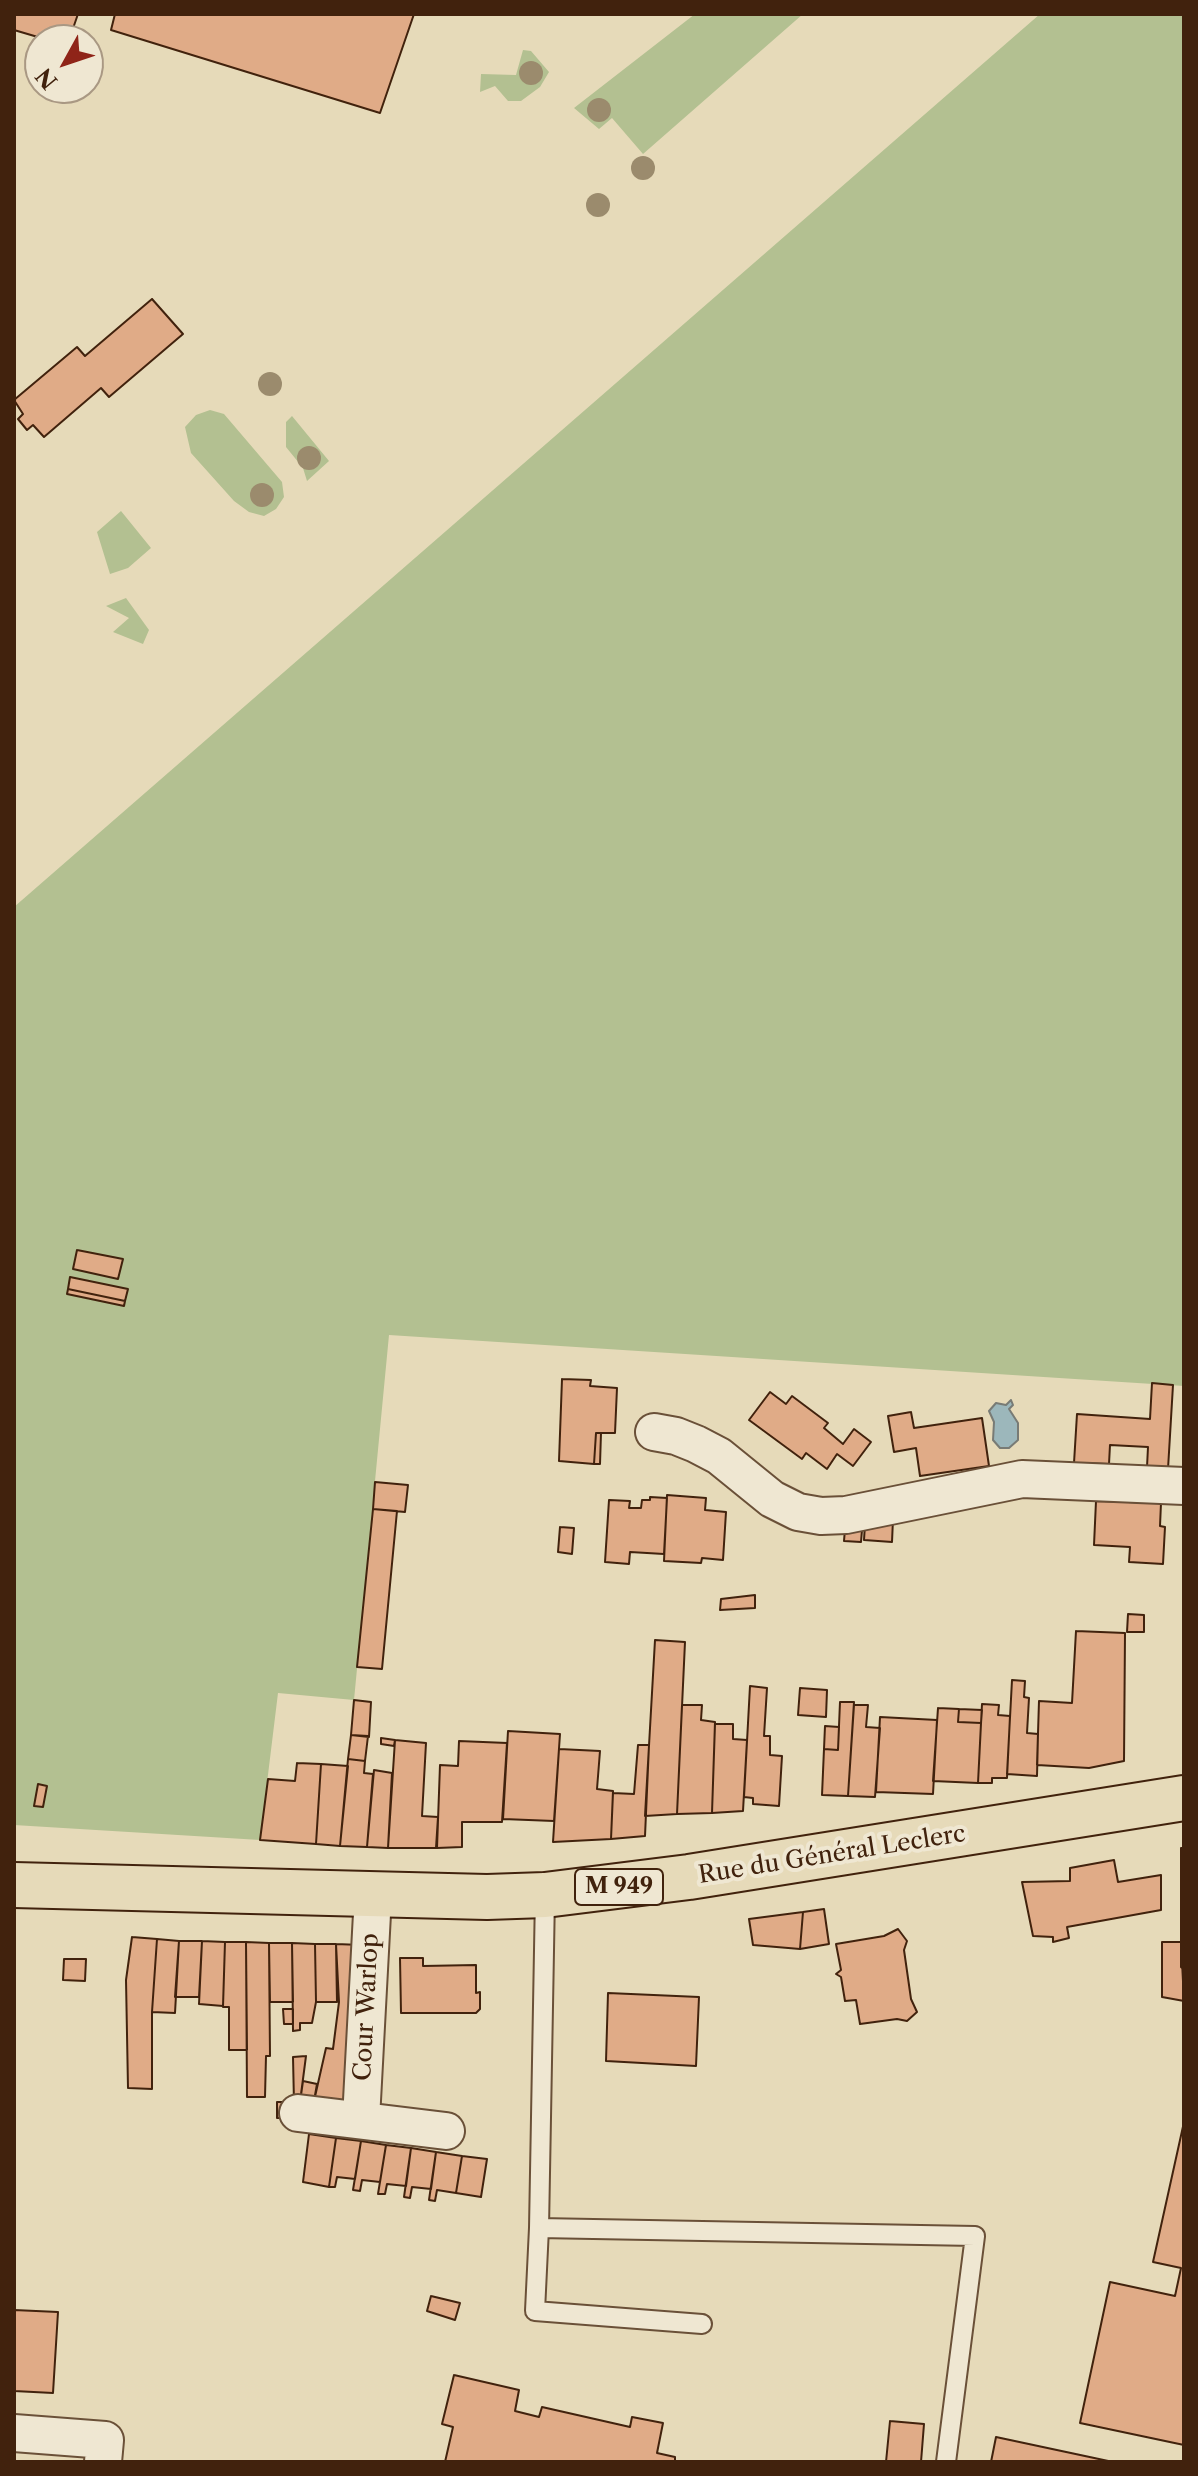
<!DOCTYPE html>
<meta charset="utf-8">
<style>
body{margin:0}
#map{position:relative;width:1198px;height:2476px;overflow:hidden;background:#e6dab9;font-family:"Libre Caslon Text",serif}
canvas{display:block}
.frame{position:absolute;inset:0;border:16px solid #41220d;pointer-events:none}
.north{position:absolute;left:24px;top:24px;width:80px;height:80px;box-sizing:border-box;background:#efe7d2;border:2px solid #a99883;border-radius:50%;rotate:230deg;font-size:22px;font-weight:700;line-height:32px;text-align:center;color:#41220d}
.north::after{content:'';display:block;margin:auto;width:28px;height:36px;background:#8f2418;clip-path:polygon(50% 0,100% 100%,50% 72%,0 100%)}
</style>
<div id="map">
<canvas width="1198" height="2476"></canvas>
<div class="frame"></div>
<div class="north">N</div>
</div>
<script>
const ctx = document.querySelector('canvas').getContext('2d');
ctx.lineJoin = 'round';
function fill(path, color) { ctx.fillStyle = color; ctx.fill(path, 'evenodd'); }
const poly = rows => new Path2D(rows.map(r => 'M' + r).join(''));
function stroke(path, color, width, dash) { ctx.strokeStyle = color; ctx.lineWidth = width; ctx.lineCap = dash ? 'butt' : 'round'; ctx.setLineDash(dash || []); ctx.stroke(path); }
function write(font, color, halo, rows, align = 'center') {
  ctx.font = font + ' "Libre Caslon Text",serif'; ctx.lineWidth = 8; ctx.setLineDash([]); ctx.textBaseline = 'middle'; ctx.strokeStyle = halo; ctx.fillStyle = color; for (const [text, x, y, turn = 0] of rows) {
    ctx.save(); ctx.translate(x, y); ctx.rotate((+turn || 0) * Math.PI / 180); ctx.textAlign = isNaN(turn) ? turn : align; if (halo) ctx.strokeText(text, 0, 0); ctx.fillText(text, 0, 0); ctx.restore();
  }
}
const green = poly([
 [695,14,803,14,643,154,612,118,599,129,574,108],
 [1040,14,1184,14,1184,1386,389,1335,354,1700,278,1693,260,1840,14,1825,14,907],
 [523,50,531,51,549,72,540,87,521,101,508,101,495,86,480,92,481,74,516,75],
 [210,410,224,414,282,482,284,497,276,509,264,516,249,512,234,501,191,453,185,427,196,415],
 [292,416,329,461,307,481,303,468,286,447,286,422],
 [121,511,151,548,128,568,110,574,97,532],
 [126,598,149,630,143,644,113,632,129,618,106,606]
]);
const water = poly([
 [1011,1400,1013,1405,1009,1409,1018,1423,1018,1440,1009,1448,1000,1448,993,1440,994,1422,989,1411,996,1403,1006,1405,1011,1400]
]);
const building = poly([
 [14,14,78,14,69,40,48,40,14,30,14,14],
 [115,14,414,14,380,113,111,30,115,14],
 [152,299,183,334,109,397,101,388,44,437,33,425,27,430,18,419,23,414,14,400,77,347,85,356,152,299],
 [77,1250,123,1259,118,1279,73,1269,77,1250],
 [70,1277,128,1289,125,1301,68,1289,70,1277],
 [68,1289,125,1301,124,1306,67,1294,68,1289],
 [562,1379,591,1380,590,1386,617,1388,615,1433,596,1433,594,1464,559,1461,562,1379],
 [1152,1383,1173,1385,1168,1469,1147,1467,1148,1447,1110,1445,1109,1464,1074,1463,1077,1414,1150,1419,1152,1383],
 [770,1392,786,1404,792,1396,828,1423,824,1428,843,1444,854,1429,871,1442,853,1466,837,1454,827,1469,806,1453,802,1459,749,1420,770,1392],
 [911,1412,914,1428,982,1418,989,1466,920,1476,916,1448,894,1452,888,1416,911,1412],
 [596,1433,601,1433,600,1464,594,1464,596,1433],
 [375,1482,408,1485,405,1512,373,1509,375,1482],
 [667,1495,706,1498,705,1510,726,1512,723,1560,702,1558,701,1563,664,1561,667,1495],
 [650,1497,667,1498,664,1554,630,1552,629,1564,605,1562,609,1500,630,1501,629,1508,641,1508,642,1500,650,1500,650,1497],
 [1096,1501,1161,1503,1160,1526,1165,1527,1163,1564,1129,1562,1130,1547,1094,1545,1096,1501],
 [373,1509,397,1511,382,1669,357,1667,373,1509],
 [893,1519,892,1542,864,1540,865,1524,893,1519],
 [560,1527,574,1528,572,1554,558,1552,560,1527],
 [845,1529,862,1530,861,1542,844,1541,845,1529],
 [755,1595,755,1608,720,1610,721,1599,755,1595],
 [1128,1614,1144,1615,1144,1632,1127,1632,1128,1614],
 [1076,1631,1125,1633,1124,1761,1089,1768,1037,1765,1039,1701,1072,1703,1076,1631],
 [655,1640,685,1642,677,1814,645,1816,655,1640],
 [1012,1680,1025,1681,1024,1697,1029,1698,1027,1733,1038,1734,1037,1776,1007,1774,1012,1680],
 [750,1686,767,1688,764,1736,770,1736,770,1755,782,1756,779,1806,753,1804,753,1798,744,1797,750,1686],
 [800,1688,827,1690,826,1717,798,1715,800,1688],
 [354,1700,371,1702,369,1737,351,1735,354,1700],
 [840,1702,854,1702,848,1796,822,1795,824,1749,838,1750,840,1702],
 [982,1704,999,1705,998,1715,1010,1716,1007,1778,992,1778,992,1783,978,1783,982,1704],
 [682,1705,702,1705,701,1720,715,1722,712,1813,677,1814,682,1705],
 [854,1705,868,1705,866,1727,880,1728,875,1797,848,1796,854,1705],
 [938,1708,959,1709,958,1722,981,1723,978,1783,933,1781,938,1708],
 [959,1709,982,1710,981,1723,958,1722,959,1709],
 [880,1717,937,1720,933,1794,876,1792,880,1717],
 [715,1724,733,1724,733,1739,747,1740,743,1811,712,1813,715,1724],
 [825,1726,839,1727,838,1750,824,1749,825,1726],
 [508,1731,560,1734,554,1821,503,1819,508,1731],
 [351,1735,368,1736,365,1761,348,1759,351,1735],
 [381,1738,395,1740,394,1746,381,1744,381,1738],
 [395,1740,426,1743,422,1816,438,1817,436,1848,388,1848,395,1740],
 [459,1741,507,1743,502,1822,462,1822,462,1847,437,1848,440,1765,458,1766,459,1741],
 [638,1745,649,1745,645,1836,611,1839,613,1793,634,1794,638,1745],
 [559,1749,600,1751,597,1789,613,1791,611,1839,553,1842,559,1749],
 [348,1759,365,1761,364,1773,373,1774,367,1847,340,1846,348,1759],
 [297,1763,321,1764,316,1844,260,1840,268,1779,295,1781,297,1763],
 [321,1764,348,1766,340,1846,316,1844,321,1764],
 [374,1770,392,1773,388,1848,367,1847,374,1770],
 [38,1784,47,1786,43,1807,34,1806,38,1784],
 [1181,1848,1184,1848,1184,1970,1181,1967,1181,1848],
 [1114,1860,1118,1882,1161,1875,1161,1910,1067,1927,1069,1938,1053,1942,1053,1937,1033,1936,1022,1882,1070,1881,1070,1868,1114,1860],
 [824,1909,829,1944,800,1949,803,1912,824,1909],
 [803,1912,800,1949,753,1945,749,1919,803,1912],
 [898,1929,907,1941,904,1950,911,1999,917,2012,907,2021,897,2019,860,2024,856,2000,845,2001,841,1977,836,1974,841,1970,836,1944,884,1936,898,1929],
 [132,1937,157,1939,152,2012,152,2089,128,2088,126,1980,132,1937],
 [157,1939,179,1941,175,2013,152,2012,157,1939],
 [179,1941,202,1941,199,1997,175,1997,179,1941],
 [202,1941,225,1942,223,2006,199,2004,202,1941],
 [225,1942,246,1942,247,2050,229,2050,229,2007,223,2007,225,1942],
 [246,1942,269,1943,270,2056,266,2056,265,2097,247,2097,246,1942],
 [1162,1942,1181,1942,1184,2001,1162,1997,1162,1942],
 [269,1943,292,1943,293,2002,270,2002,269,1943],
 [292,1943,315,1944,316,2002,312,2023,300,2023,300,2030,293,2031,292,1943],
 [315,1944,336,1944,337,2002,316,2002,315,1944],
 [336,1944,361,1945,345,2102,314,2101,326,2048,333,2049,339,2002,336,1944],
 [400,1958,423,1958,423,1966,476,1965,476,1993,480,1992,480,2009,476,2013,401,2013,400,1958],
 [64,1959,86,1959,85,1981,63,1980,64,1959],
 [608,1993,699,1997,696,2066,606,2061,608,1993],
 [283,2009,293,2009,293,2024,284,2024,283,2009],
 [306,2056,300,2102,294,2103,293,2057,306,2056],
 [303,2081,317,2084,314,2101,300,2102,303,2081],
 [277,2102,292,2102,293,2118,277,2118,277,2102],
 [1184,2122,1184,2445,1080,2423,1110,2282,1175,2296,1181,2268,1153,2262,1184,2122],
 [309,2134,336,2138,329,2187,303,2182,309,2134],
 [336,2138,361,2141,355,2179,337,2177,335,2187,329,2187,336,2138],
 [361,2141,386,2145,380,2182,362,2180,360,2191,353,2190,361,2141],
 [386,2145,411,2148,406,2186,387,2184,385,2194,378,2194,386,2145],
 [411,2148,436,2152,431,2189,412,2187,410,2198,404,2197,411,2148],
 [436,2152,462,2156,456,2193,437,2190,435,2201,429,2200,436,2152],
 [462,2156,487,2159,481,2197,456,2193,462,2156],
 [431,2296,460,2303,455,2320,427,2311,431,2296],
 [14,2310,58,2312,53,2393,14,2391,14,2310],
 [454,2375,519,2390,515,2411,539,2417,542,2407,630,2427,632,2417,663,2423,657,2453,675,2457,675,2462,445,2462,453,2427,442,2424,454,2375],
 [890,2421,924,2424,921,2462,886,2462,890,2421],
 [996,2437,1113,2462,991,2462,996,2437]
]);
const service = poly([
 [545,1895,539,2228,975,2236,946,2462],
 [539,2228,535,2311,702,2324]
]);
const minor = poly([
 [654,1432,676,1436,696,1444,719,1456,772,1499,798,1512,821,1516,846,1515,1022,1479,1184,1486],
 [298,2113,446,2131],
 [361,2119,373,1895],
 [14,2433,105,2440,103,2462]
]);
const primary = poly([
 [14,1885,487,1897,545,1895,689,1877,1184,1798]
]);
const trees = [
 [531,73],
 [599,110],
 [643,168],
 [598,205],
 [270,384],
 [309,458],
 [262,495]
];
const shields = [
 [619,1887,88]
];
const shieldNames = [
 ["M 949",619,1887]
];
const streetNames = [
 ["Rue du Général Leclerc",832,1855,-9],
 ["Cour Warlop",367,2007,-87]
];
fill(green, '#b3c091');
fill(water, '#9cb7bb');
stroke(water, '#787b75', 2);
fill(building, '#e0ab87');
stroke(building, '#41220d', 2);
stroke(service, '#6a5038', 22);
stroke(minor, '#6a5038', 40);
stroke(primary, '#41220d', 48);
stroke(service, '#efe7d2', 18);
stroke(minor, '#efe7d2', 36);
stroke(primary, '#e6dab9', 44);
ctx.fillStyle = '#9b8b6d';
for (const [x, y] of trees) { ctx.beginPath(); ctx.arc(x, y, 12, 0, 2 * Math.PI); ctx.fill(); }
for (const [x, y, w] of shields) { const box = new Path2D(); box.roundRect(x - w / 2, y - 18, w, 36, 6); ctx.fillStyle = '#efe7d2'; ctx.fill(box); stroke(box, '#41220d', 2); }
write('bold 22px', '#41220d', null, shieldNames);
write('24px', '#41220d', '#efe7d2', streetNames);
</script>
